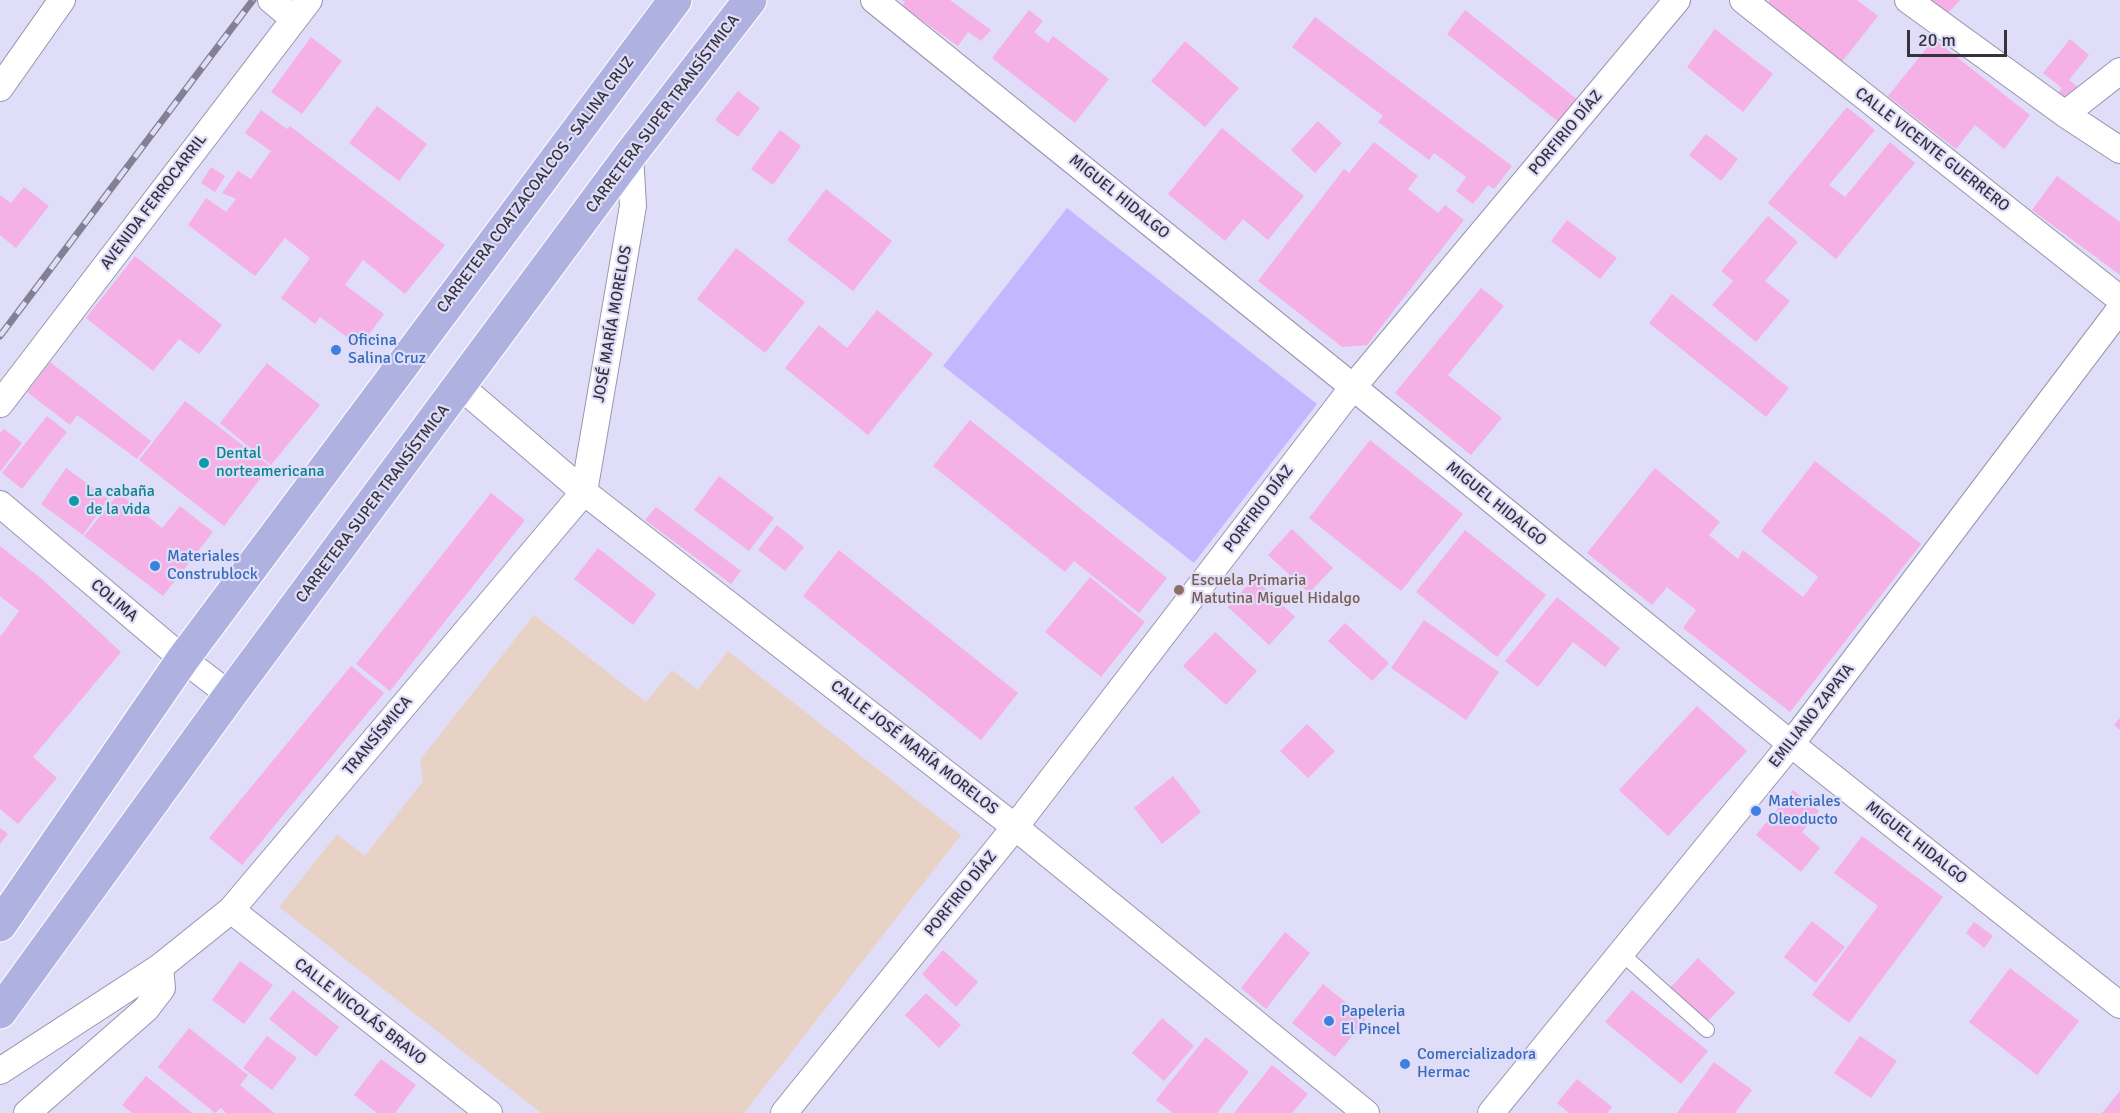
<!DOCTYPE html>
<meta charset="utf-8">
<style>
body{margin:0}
#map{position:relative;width:2120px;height:1113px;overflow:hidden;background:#e0ddf8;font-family:Signika,sans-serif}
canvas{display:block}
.scale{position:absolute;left:1907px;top:30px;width:100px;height:27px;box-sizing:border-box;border:3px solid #35343e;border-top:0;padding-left:8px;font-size:18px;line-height:21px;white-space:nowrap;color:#35343e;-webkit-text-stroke:4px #e0ddf8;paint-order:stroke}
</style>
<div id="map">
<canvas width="2120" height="1113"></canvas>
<div class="scale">20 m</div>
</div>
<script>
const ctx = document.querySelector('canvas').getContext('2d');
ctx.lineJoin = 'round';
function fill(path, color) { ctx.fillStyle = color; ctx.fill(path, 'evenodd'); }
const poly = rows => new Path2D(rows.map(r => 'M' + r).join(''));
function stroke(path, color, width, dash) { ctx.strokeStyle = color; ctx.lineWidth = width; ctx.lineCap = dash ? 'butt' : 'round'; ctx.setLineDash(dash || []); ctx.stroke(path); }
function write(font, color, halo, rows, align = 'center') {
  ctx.font = font + ' Signika,sans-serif'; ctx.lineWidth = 4.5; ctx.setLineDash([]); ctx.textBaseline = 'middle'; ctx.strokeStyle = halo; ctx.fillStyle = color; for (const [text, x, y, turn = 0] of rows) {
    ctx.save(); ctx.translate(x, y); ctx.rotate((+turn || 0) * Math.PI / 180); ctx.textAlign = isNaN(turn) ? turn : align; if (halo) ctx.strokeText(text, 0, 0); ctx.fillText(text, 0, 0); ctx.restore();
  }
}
const medical = poly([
 [534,615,646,702,672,670,698,690,728,651,961,835,744,1113,541,1113,279,907,337,834,365,856,423,781,420,760]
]);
const green = poly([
 [1067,208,1317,404,1194,563,943,366]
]);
const building = poly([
 [902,0,950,0,991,30,981,41,968,32,958,46,902,6,905,2],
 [1770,0,1857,0,1878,16,1841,63,1766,5],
 [1925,0,1960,0,1944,18],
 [1029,10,1043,21,1034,32,1048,43,1053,36,1109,79,1075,123,992,58],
 [1465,10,1578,100,1560,123,1447,34],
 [1315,17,1512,166,1494,189,1488,185,1473,204,1456,191,1466,177,1434,153,1429,160,1378,122,1383,116,1292,47],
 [1715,29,1773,74,1743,112,1687,67],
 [311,37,342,61,302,114,271,92],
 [1934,39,2030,115,2004,149,1975,125,1956,149,1888,96],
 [2070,39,2089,55,2069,80,2085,93,2069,102,2058,93,2062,88,2043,73],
 [1185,41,1239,88,1205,127,1151,81],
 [738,91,760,108,738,137,715,120],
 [377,106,427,144,399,181,349,143],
 [1847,107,1875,130,1829,185,1845,197,1890,142,1915,163,1836,259,1768,203],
 [261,110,287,129,290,126,445,245,405,294,363,260,345,285,384,314,360,347,320,317,315,324,281,298,310,258,285,238,255,276,188,225,206,198,226,212,236,199,222,193,238,171,251,179,271,151,245,133],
 [1318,121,1342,143,1315,173,1291,150],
 [1222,128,1304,196,1268,240,1243,219,1225,241,1168,194],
 [780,130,801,146,773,185,751,169],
 [1706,134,1738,159,1721,181,1689,155],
 [1374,142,1418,176,1408,189,1438,213,1445,205,1464,220,1367,345,1342,347,1258,281,1344,169,1349,173],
 [211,167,225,176,215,192,201,183],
 [2057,176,2120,222,2120,275,2032,210],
 [24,187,49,206,16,248,0,235,0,195,11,203],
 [826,189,892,241,853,291,787,240],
 [1768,216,1798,242,1765,281,1790,301,1756,342,1712,305,1733,281,1721,271],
 [1567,220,1617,258,1600,279,1551,241],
 [736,248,805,302,765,353,697,299],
 [135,256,222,325,199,354,179,339,153,371,86,318],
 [1481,288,1504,306,1448,375,1502,418,1471,455,1395,393],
 [1672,294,1789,388,1766,417,1649,323],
 [877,310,933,354,868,435,785,368,819,325,847,348],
 [50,362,151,441,137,459,77,415,70,425,27,392],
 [267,363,320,405,271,465,220,423],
 [185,401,270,466,224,526,139,460],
 [47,416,67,432,22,489,2,473],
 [970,420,1167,578,1139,613,1074,561,1065,572,933,466],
 [4,429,22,443,0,472,0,433],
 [1370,440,1463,514,1401,591,1309,518],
 [1815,461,1921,544,1790,712,1683,628,1696,610,1667,587,1652,605,1587,553,1655,468,1720,522,1709,535,1738,559,1743,550,1803,597,1818,577,1761,531],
 [66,468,108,499,83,535,41,504],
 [719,476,774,518,749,551,694,510],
 [119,493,162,528,180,506,213,532,163,596,84,536],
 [491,493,525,520,390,691,356,664],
 [656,507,741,571,731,584,645,520],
 [777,525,804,547,785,571,758,550],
 [1292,529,1333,568,1309,593,1268,555],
 [1465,530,1546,595,1497,657,1416,592],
 [0,546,43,580,121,652,33,757,57,778,18,824,0,809,0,637,19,611,0,596],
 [598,548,656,594,633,625,574,579],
 [839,550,1018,693,981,740,803,596],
 [1090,577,1145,622,1101,677,1045,632],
 [1254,578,1295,617,1269,645,1228,607],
 [1557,597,1620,648,1605,667,1573,642,1538,687,1505,661],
 [1424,620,1499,672,1466,720,1391,668],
 [1345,623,1389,663,1372,681,1328,641],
 [1215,632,1257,671,1226,705,1183,666],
 [351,666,384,693,242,865,209,838],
 [1697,706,1747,751,1668,836,1619,790],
 [2120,718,2120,730,2114,725],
 [1307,724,1335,751,1308,778,1280,751],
 [1173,776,1201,812,1162,844,1134,808],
 [1793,790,1819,811,1802,832,1820,848,1801,872,1756,835],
 [0,828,8,834,0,844],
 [1862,836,1943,897,1849,1023,1812,995,1878,906,1834,873],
 [1812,921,1845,947,1816,983,1784,957],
 [1974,922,1993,936,1984,948,1966,933],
 [1285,932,1310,953,1266,1009,1241,988],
 [943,950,978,982,956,1007,922,974],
 [1698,958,1735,993,1705,1024,1668,990],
 [240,961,273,985,244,1024,212,1000],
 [2010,968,2079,1021,2037,1075,1969,1022],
 [1323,984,1366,1019,1335,1057,1292,1023],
 [293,990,339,1027,316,1057,269,1019],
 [1632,990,1708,1051,1681,1084,1605,1022],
 [926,993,961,1025,939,1048,905,1015],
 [1162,1018,1194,1046,1164,1081,1132,1053],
 [189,1028,248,1075,240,1085,274,1113,226,1113,221,1108,215,1113,158,1067],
 [267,1036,297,1058,272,1090,243,1068],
 [1860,1036,1897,1061,1871,1098,1834,1073],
 [1206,1037,1249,1072,1217,1113,1173,1113,1156,1100],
 [381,1059,416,1085,395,1113,377,1113,354,1095],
 [1714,1062,1752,1090,1735,1113,1677,1113],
 [1272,1065,1308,1094,1292,1113,1234,1113],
 [146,1076,192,1113,132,1113,122,1105],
 [1577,1079,1612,1107,1607,1113,1569,1113,1557,1103],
 [2120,1091,2120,1113,2102,1113]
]);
const lane = poly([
 [1621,953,1707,1030]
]);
const street = poly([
 [271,0,294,19],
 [874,0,1353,387,1791,744,2120,1005],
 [1743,0,2120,299],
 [1908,0,2065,114],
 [2120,71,2065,114,2120,150],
 [0,88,62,0],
 [460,386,584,492,1015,827,1366,1113],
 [0,404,309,0],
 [0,504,183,659,230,695],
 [231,910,489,1113],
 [0,1071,160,967,231,910,584,492,633,206,630,155],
 [27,1113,146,1009,162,988,160,967],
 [784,1113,1015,827,1353,387,1677,0],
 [1491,1113,1791,744,2120,309]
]);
const primary = poly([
 [0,925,183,659,675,0],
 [0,1012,230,695,630,155,750,0]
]);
const rail = poly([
 [0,336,253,0]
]);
const markers = [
 [336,350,6,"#3f7fe0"],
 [204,463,6,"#0f9aa8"],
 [74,501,6,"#0f9aa8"],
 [155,566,6,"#3f7fe0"],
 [1179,590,6,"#8d6e63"],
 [1756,811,6,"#3f7fe0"],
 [1329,1021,6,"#3f7fe0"],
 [1405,1064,6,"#3f7fe0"]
];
const streetNames = [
 ["CARRETERA SUPER TRANSÍSTMICA",663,114,-53],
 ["PORFIRIO DÍAZ",1566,133,-50],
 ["CALLE VICENTE GUERRERO",1932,150,38],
 ["CARRETERA COATZACOALCOS - SALINA CRUZ",536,185,-53],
 ["MIGUEL HIDALGO",1119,197,39],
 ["AVENIDA FERROCARRIL",154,202,-53],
 ["JOSÉ MARÍA MORELOS",613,324,-80],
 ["CARRETERA SUPER TRANSÍSTMICA",373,504,-53],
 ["MIGUEL HIDALGO",1496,504,39],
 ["PORFIRIO DÍAZ",1259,509,-53],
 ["COLIMA",114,601,40],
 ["EMILIANO ZAPATA",1812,716,-52],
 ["TRANSÍSMICA",378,736,-50],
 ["CALLE JOSÉ MARÍA MORELOS",914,748,38],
 ["MIGUEL HIDALGO",1916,843,38],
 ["PORFIRIO DÍAZ",961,894,-51],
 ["CALLE NICOLÁS BRAVO",360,1012,38]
];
const shopNames = [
 ["Oficina",348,341],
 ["Salina Cruz",348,359],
 ["Materiales",167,557],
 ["Construblock",167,575],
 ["Materiales",1768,802],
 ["Oleoducto",1768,820],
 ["Papeleria",1341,1012],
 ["El Pincel",1341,1030],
 ["Comercializadora",1417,1055],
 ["Hermac",1417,1073]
];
const cultureNames = [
 ["Dental",216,454],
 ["norteamericana",216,472],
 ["La cabaña",86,492],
 ["de la vida",86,510]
];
const educationNames = [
 ["Escuela Primaria",1191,581],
 ["Matutina Miguel Hidalgo",1191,599]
];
fill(medical, '#e8d2c5');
fill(green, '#c3b8ff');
fill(building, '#f5b0e6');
stroke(lane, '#9794ae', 16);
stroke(street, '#9794ae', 28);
stroke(primary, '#fff', 35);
stroke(lane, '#fff', 14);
stroke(street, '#fff', 26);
stroke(primary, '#afb1e0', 33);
stroke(rail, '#828092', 7);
stroke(rail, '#e0ddf8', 4.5, [14]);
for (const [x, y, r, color] of markers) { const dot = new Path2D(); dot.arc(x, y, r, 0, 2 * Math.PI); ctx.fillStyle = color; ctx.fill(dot); stroke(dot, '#e0ddf8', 2); }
write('16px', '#35343e', '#e0ddf8', streetNames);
write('16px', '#366cbe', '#e0ddf8', shopNames, 'left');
write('16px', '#0d838f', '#e0ddf8', cultureNames, 'left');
write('16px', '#785e54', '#e0ddf8', educationNames, 'left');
</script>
